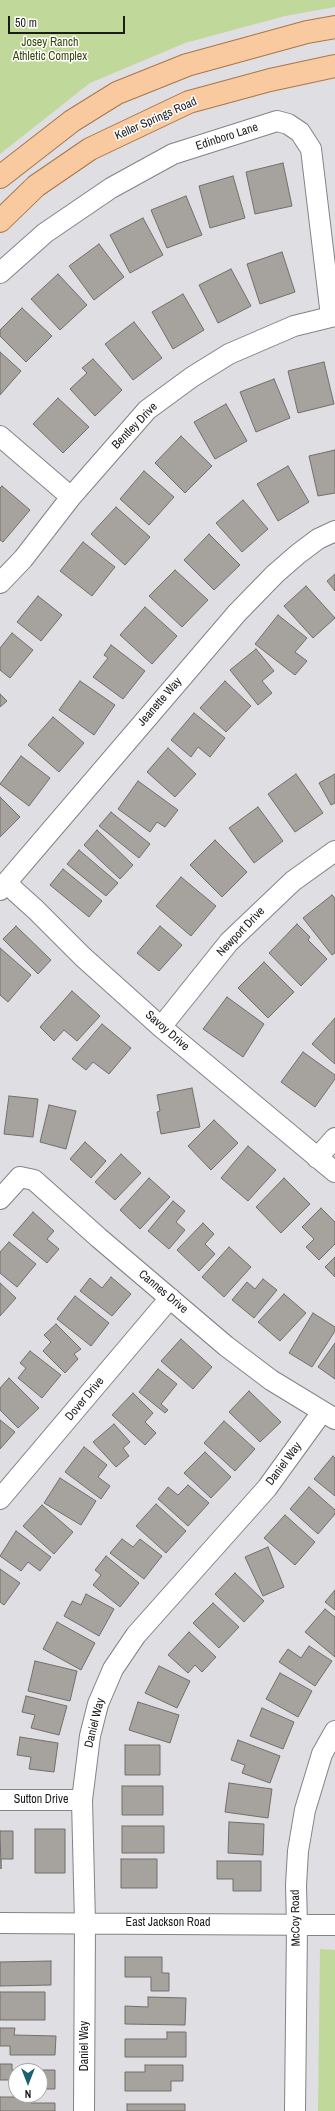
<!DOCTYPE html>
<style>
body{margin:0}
#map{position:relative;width:335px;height:2111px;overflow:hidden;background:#dedee3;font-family:"Archivo Narrow",sans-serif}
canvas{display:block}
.north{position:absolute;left:8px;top:2063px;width:40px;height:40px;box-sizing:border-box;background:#fff;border:1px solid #a4a4a4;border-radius:50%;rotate:180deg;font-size:11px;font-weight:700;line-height:16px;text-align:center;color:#1b1b1c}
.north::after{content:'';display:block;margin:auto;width:14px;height:18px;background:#1c6173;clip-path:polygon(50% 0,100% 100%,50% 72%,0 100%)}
.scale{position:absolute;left:8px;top:16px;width:117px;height:18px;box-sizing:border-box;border:2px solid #1b1b1c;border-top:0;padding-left:5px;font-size:12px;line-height:14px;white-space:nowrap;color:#1b1b1c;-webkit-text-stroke:3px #fff;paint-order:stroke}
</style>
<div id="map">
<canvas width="335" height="2111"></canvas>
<div class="north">N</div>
<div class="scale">50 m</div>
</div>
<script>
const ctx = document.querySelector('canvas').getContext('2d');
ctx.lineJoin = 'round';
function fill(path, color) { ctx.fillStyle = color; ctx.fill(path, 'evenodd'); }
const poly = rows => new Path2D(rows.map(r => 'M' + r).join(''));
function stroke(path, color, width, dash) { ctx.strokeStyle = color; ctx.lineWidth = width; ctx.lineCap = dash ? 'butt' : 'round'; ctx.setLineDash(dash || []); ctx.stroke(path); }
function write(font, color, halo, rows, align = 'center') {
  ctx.font = font + ' "Archivo Narrow",sans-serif'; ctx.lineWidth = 3; ctx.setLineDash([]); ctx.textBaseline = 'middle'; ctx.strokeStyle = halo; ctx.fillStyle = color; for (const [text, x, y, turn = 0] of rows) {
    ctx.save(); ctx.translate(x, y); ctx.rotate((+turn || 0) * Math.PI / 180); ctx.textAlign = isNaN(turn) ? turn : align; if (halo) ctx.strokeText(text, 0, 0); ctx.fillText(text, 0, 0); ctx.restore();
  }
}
const green = poly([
 [0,0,335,0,335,7,285,16,185,43,90,83,0,154],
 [320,1949,335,1950,335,2111,318,2111]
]);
const building = poly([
 [283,163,292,206,255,214,246,172,283,163],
 [233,176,245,218,210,228,199,186,233,176],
 [186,196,202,235,167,248,151,210,186,196],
 [143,218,163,255,130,273,110,235,143,218],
 [99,244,124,277,94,300,69,266,99,244],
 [282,252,295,292,260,304,247,264,282,252],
 [231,269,251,306,218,323,199,285,231,269],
 [58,274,87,305,60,330,31,299,58,274],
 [183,294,204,330,173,349,152,312,183,294],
 [22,308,52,336,26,362,0,336,0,330,22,308],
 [134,322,162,358,133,380,105,344,134,322],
 [0,352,21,371,0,395,0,352],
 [93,359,122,390,95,416,70,389,87,373,82,368,93,359],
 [324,362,334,404,298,413,288,371,324,362],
 [274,379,290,418,256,432,240,392,274,379],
 [58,398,89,427,63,453,33,424,58,398],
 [226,404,247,441,215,459,194,422,226,404],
 [181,436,212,466,185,493,155,463,181,436],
 [335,450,335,493,318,496,309,456,335,450],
 [288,466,309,502,278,521,257,484,288,466],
 [144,471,174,497,149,525,120,499,144,471],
 [2,486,30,510,3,542,0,540,0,488,2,486],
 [243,500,268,529,242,552,216,523,243,500],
 [116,507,150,537,125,565,91,534,116,507],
 [209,534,240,565,214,590,184,560,209,534],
 [83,542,115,567,92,596,60,571,83,542],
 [175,570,208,600,182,627,149,596,175,570],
 [335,574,335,591,327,581,335,574],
 [306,586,335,618,313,638,284,606,306,586],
 [38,596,62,615,41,641,17,622,38,596],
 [145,607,177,636,152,664,120,635,145,607],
 [278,615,307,638,295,652,307,661,295,675,255,644,278,615],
 [12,633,33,650,10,678,0,670,0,648,12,633],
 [111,645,145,671,123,699,93,677,108,658,104,655,111,645],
 [256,649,274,671,262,681,272,693,258,705,230,670,256,649],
 [80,681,115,705,94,735,59,710,80,681],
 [225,681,251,706,226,732,200,708,225,681],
 [0,694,7,701,0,707,0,694],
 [194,713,225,738,210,757,198,747,191,757,171,740,194,713],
 [53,717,84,743,59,772,28,745,53,717],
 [168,748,196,774,175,797,147,772,168,748],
 [21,756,50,778,29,806,0,784,21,756],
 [296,774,323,813,295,832,268,794,296,774],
 [335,774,335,803,331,805,319,783,335,774],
 [138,781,178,810,165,827,157,822,150,832,118,809,138,781],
 [0,797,20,817,0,837,0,797],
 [258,807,283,841,254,863,229,828,258,807],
 [111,812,150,844,139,858,99,826,111,812],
 [97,830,133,865,120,879,84,845,97,830],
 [215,840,247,872,222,897,190,865,215,840],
 [79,850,118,883,106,896,67,864,79,850],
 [63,869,102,901,89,917,50,885,63,869],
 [181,877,216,906,191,936,156,906,181,877],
 [332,895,335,898,335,953,332,955,303,918,332,895],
 [297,924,310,937,308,940,327,959,301,986,269,953,297,924],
 [16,926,51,960,38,974,3,939,16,926],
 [160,926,182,945,159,971,137,953,160,926],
 [0,948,31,975,8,1002,0,995,0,948],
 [264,962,294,992,268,1018,238,988,264,962],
 [72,991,100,1016,77,1041,64,1030,54,1041,40,1027,72,991],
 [227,997,264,1024,243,1057,203,1029,227,997],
 [335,1018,335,1064,312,1044,335,1018],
 [102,1024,131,1048,109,1074,93,1062,86,1070,72,1059,102,1024],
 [303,1052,335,1075,335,1079,315,1107,281,1082,303,1052],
 [192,1088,200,1127,161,1134,157,1112,160,1111,157,1095,192,1088],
 [9,1096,38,1099,33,1137,4,1134,9,1096],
 [49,1105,76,1111,66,1149,40,1142,49,1105],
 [214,1120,238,1143,211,1170,188,1146,214,1120],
 [85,1142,106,1161,91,1178,70,1159,85,1142],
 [248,1146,276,1170,248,1201,221,1178,248,1146],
 [121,1154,141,1173,115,1200,95,1182,121,1154],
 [149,1178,170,1197,140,1229,120,1210,149,1178],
 [284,1178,310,1204,281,1233,256,1207,284,1178],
 [173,1201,185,1211,176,1222,185,1230,169,1249,148,1231,173,1201],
 [321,1208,335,1222,335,1244,319,1260,306,1247,314,1239,302,1227,321,1208],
 [33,1212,54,1231,47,1239,59,1249,47,1263,13,1235,33,1212],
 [203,1223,214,1234,205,1244,215,1254,199,1271,177,1250,203,1223],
 [9,1242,36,1264,17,1287,0,1273,0,1252,9,1242],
 [229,1247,251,1267,224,1297,202,1277,229,1247],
 [335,1257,335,1277,325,1267,335,1257],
 [111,1277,131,1294,112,1316,80,1291,90,1278,102,1288,111,1277],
 [263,1279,277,1290,254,1318,232,1300,247,1282,255,1289,263,1279],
 [0,1283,16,1298,0,1316,0,1283],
 [284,1294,306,1313,280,1341,258,1322,284,1294],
 [75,1296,109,1323,91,1346,57,1319,75,1296],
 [313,1313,335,1327,335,1331,312,1367,289,1353,313,1313],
 [56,1324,81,1349,74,1354,78,1359,65,1373,43,1351,51,1342,44,1335,56,1324],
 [181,1339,212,1367,193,1389,161,1361,181,1339],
 [335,1343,335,1379,318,1367,335,1343],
 [30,1351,61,1375,42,1398,18,1378,26,1368,20,1363,30,1351],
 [158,1369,177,1384,161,1404,168,1410,165,1413,139,1392,158,1369],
 [9,1378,39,1408,18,1428,0,1410,0,1388,9,1378],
 [249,1391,281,1422,260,1442,229,1412,249,1391],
 [133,1393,153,1413,145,1422,156,1433,145,1445,112,1415,133,1393],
 [0,1420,15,1432,0,1449,0,1420],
 [224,1421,255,1449,235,1471,204,1443,224,1421],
 [114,1424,130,1442,123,1448,129,1456,116,1467,93,1442,114,1424],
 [84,1447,107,1465,98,1477,110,1486,101,1499,65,1472,84,1447],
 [205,1452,231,1477,211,1498,184,1473,205,1452],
 [333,1456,335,1458,335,1496,314,1479,333,1456],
 [60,1478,96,1501,81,1525,44,1503,60,1478],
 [188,1485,209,1503,188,1526,158,1499,168,1487,178,1495,188,1485],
 [309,1487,335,1510,335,1514,318,1534,290,1509,309,1487],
 [156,1504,186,1531,166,1553,136,1526,156,1504],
 [42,1505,73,1532,54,1554,23,1526,42,1505],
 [285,1515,315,1542,295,1565,264,1538,285,1515],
 [16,1531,51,1557,40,1571,28,1562,21,1571,0,1556,16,1531],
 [122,1539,133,1547,140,1539,162,1556,144,1579,110,1553,122,1539],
 [268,1547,284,1587,263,1596,245,1557,268,1547],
 [106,1556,139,1583,120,1607,93,1585,101,1575,95,1570,106,1556],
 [0,1569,20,1583,4,1605,0,1602,0,1569],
 [235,1573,264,1601,244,1622,215,1594,235,1573],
 [335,1590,335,1610,325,1602,335,1590],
 [86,1594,114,1609,99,1636,64,1616,72,1601,81,1605,86,1594],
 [213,1603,239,1627,219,1648,193,1623,213,1603],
 [325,1609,335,1617,335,1657,305,1632,325,1609],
 [57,1622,95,1643,81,1670,43,1649,57,1622],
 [189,1632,216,1657,202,1672,195,1665,188,1673,168,1655,189,1632],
 [309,1646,332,1661,315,1686,279,1662,288,1649,301,1658,309,1646],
 [35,1661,77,1671,70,1701,28,1691,35,1661],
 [159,1666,190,1681,177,1708,145,1693,159,1666],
 [280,1673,312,1691,298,1717,266,1699,280,1673],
 [26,1696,67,1706,59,1735,31,1728,35,1715,22,1712,26,1696],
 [138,1702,179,1715,170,1743,129,1730,138,1702],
 [262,1708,294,1722,283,1749,250,1736,262,1708],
 [20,1737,58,1743,54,1772,29,1769,31,1757,17,1755,20,1737],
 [238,1740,280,1756,270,1783,242,1773,245,1765,231,1760,238,1740],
 [125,1745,160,1745,160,1775,125,1775,125,1745],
 [229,1783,272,1789,268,1818,225,1812,229,1783],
 [122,1786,163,1786,163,1815,122,1815,122,1786],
 [229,1822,264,1824,263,1855,228,1853,229,1822],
 [122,1826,164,1826,164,1853,122,1853,122,1826],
 [35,1829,65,1829,65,1873,35,1873,35,1829],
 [0,1831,13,1831,13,1859,1,1859,1,1869,0,1831],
 [121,1859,157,1859,157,1888,121,1888,121,1859],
 [217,1861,261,1861,261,1891,233,1891,233,1879,217,1879,217,1861],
 [125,1957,162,1957,162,1973,169,1973,169,1991,151,1991,151,1977,125,1977,125,1957],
 [51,1961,51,1985,0,1986,0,1962,51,1961],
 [0,1992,45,1992,45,2020,0,2020,0,1992],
 [148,1997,186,1998,185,2025,125,2024,125,2006,148,2007,148,1997],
 [0,2028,15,2028,14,2035,56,2036,55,2055,10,2055,10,2046,0,2046,0,2028],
 [167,2032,186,2032,186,2057,125,2057,125,2039,167,2039,167,2032],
 [0,2064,12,2064,12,2070,55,2070,55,2089,40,2089,40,2071,16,2071,16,2089,10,2089,10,2080,0,2080,0,2064],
 [145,2065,183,2065,183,2081,171,2081,171,2091,125,2091,125,2072,145,2072,145,2065],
 [0,2097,31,2097,31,2103,55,2103,55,2111,0,2111,0,2097],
 [127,2104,185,2104,185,2111,127,2111,127,2104]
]);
const minor = poly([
 [0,273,45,233,111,188,173,154,277,121,288,124,300,132,311,149,331,316],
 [0,436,71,497],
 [0,583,23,559,71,497,147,410,192,377,229,354,294,326,335,316],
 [6,883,36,910,83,957,161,1027,335,1172],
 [0,890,237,613,275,574,298,554,318,539,335,531],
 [161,1027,229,942,293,881,335,851],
 [317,1158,335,1138],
 [0,1199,20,1177,34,1180,99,1238,226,1346,271,1380,335,1419],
 [0,1499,170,1298],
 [0,1800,82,1800],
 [0,1923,335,1925],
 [84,2111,85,1923,82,1800,90,1736,98,1704,113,1669,136,1635,267,1488,322,1412],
 [295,2111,297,1925,296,1885,298,1851,305,1810,322,1754,335,1731]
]);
const major = poly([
 [0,177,72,121,117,93,187,65,307,32,335,27],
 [0,221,36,186,90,149,189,102,270,80,335,66]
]);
const parkNames = [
 ["Josey Ranch",50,43],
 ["Athletic Complex",50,57]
];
const streetNames = [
 ["Keller Springs Road",156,119,-24],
 ["Edinboro Lane",227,137,-18],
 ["Bentley Drive",135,426,-46],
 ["Jeanette Way",160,702,-49],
 ["Newport Drive",241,932,-46],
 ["Savoy Drive",167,1031,41],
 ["Cannes Drive",163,1292,40],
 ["Dover Drive",85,1399,-50],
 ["Daniel Way",284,1464,-53],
 ["Daniel Way",95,1723,-76],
 ["Sutton Drive",41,1800],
 ["McCoy Road",296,1918,-91],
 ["East Jackson Road",168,1923],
 ["Daniel Way",85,2046,-90]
];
fill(green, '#c1d89b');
fill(building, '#a6a39f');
stroke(building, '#726f6b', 1);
stroke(minor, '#838287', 22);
stroke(major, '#a97648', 24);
stroke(minor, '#fff', 20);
stroke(major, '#f9ca9f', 22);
write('12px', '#354609', '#fff', parkNames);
write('12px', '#1b1b1c', '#fff', streetNames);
</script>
